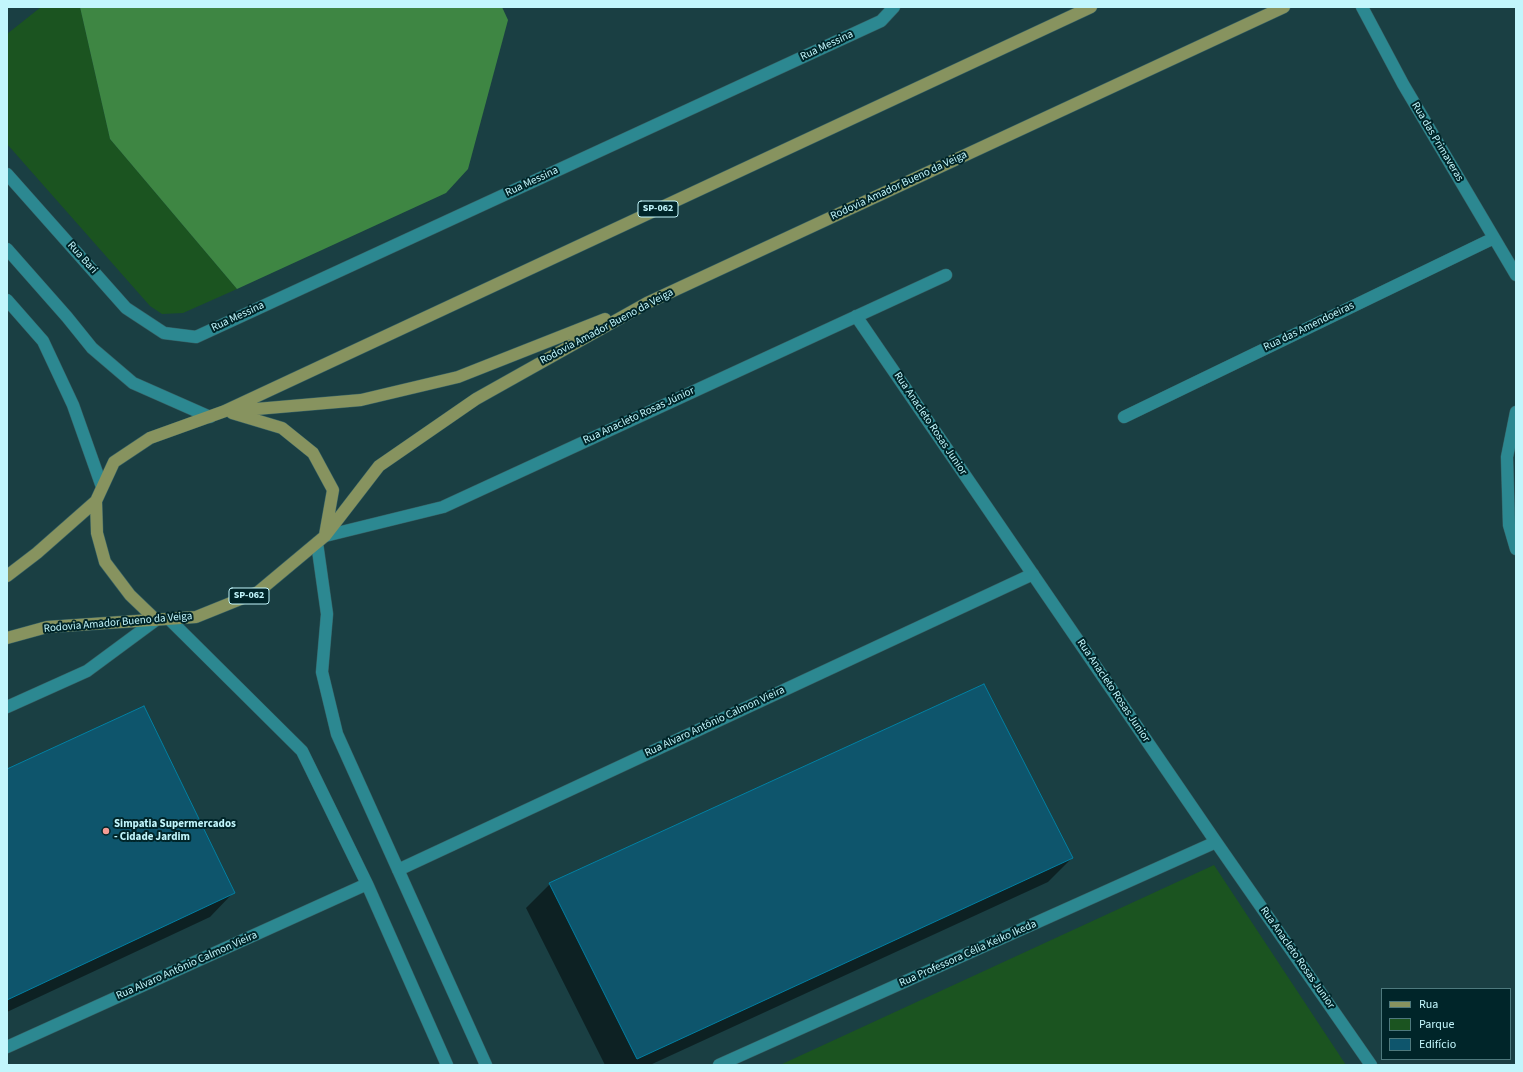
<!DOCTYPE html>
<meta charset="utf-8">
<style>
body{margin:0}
#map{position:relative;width:1523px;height:1072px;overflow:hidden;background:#1a3f43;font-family:"Source Sans 3",sans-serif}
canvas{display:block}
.frame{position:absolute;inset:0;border:8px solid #c2f6fc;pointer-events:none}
.legend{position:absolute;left:1381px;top:988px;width:130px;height:72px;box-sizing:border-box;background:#002529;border:1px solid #4e797d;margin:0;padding:5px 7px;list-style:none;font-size:12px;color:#c2f6fc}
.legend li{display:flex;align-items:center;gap:8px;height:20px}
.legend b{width:20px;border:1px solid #4e797d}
</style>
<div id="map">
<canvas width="1523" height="1072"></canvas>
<div class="frame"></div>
<ul class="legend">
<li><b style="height:5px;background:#87935f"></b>Rua</li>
<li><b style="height:11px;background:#1b5420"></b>Parque</li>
<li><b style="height:11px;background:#0e556c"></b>Edifício</li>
</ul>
</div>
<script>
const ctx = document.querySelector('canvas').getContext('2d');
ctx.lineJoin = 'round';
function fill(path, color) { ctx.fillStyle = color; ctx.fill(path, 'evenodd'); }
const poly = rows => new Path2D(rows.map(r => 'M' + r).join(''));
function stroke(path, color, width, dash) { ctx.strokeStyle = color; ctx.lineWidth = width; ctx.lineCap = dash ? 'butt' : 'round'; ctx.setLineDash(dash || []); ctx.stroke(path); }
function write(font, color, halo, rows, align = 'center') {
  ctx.font = font + ' "Source Sans 3",sans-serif'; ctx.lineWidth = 4; ctx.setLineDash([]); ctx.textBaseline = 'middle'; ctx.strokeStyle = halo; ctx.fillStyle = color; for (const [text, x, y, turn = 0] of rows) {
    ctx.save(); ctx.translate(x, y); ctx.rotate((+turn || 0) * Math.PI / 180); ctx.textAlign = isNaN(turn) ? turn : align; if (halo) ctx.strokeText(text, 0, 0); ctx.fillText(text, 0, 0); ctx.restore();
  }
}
const green = poly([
 [41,7,80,7,110,139,237,289,183,313,162,314,150,306,7,144,7,34],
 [1214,865,1346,1065,780,1065]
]);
const forest = poly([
 [80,7,502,7,508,20,468,169,446,193,237,289,110,139]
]);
const shadow = poly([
 [7,770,233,893,210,917,7,1012],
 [1072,858,1048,882,650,1065,605,1065,526,908,550,884]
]);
const building = poly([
 [984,684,1073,858,637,1059,549,883,984,684],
 [144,706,235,893,7,1000,7,769,144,706]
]);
const minor = poly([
 [1362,7,1403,84,1516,275],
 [7,174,126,308,164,333,196,337,881,21,894,7],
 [7,249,67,317,92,348,133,383,210,417],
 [7,300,43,341,73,405,102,487],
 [856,316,1216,842,1371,1065],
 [1516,412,1507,457,1509,525,1516,549],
 [1124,417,1494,238],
 [325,536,443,507,946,275],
 [317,543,327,614,322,672,337,734,486,1065],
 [169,619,302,751,367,884,447,1065],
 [7,707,87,671,156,620],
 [398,870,1033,574],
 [7,1047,367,884],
 [719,1065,1216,842]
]);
const major = poly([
 [233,411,361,400,458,377,605,319],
 [232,413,282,428,313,453,333,490,325,535],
 [96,501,97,533,105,562,130,595,156,620],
 [7,576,37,553,96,501,114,462,150,438,225,411,1091,7],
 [7,638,47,627,196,617,258,592,325,536,379,466,476,399,647,303,1284,7]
]);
const markers = [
 [106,831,4,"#f59c94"]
];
const shields = [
 [658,209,40],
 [249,596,40]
];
const shieldNames = [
 ["SP-062",658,209],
 ["SP-062",249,596]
];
const streetNames = [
 ["Rua Messina",827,46,-25],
 ["Rua das Primaveras",1437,142,59],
 ["Rua Messina",532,182,-25],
 ["Rodovia Amador Bueno da Veiga",899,186,-25],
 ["Rua Bari",82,258,48],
 ["Rua Messina",238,317,-25],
 ["Rodovia Amador Bueno da Veiga",607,327,-28],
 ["Rua das Amendoeiras",1309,327,-26],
 ["Rua Anacleto Rosas Júnior",639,416,-25],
 ["Rua Anacleto Rosas Junior",930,424,56],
 ["Rodovia Amador Bueno da Veiga",118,623,-5],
 ["Rua Anacleto Rosas Junior",1113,691,56],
 ["Rua Alvaro Antônio Calmon Vieira",715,722,-25],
 ["Rua Professora Célia Keiko Ikeda",968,954,-24],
 ["Rua Anacleto Rosas Junior",1297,958,55],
 ["Rua Alvaro Antônio Calmon Vieira",187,966,-24]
];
const poiNames = [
 ["Simpatia Supermercados",114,825],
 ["- Cidade Jardim",114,838]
];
fill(green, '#1b5420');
fill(forest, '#3e8643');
fill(shadow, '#0007');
fill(building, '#0e556c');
stroke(building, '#0280a3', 1);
stroke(minor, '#366064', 13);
stroke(major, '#366064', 13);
stroke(minor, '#2c8891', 12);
stroke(major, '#87935f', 12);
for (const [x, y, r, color] of markers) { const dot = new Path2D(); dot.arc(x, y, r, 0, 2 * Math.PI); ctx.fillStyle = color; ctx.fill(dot); stroke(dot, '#002529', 1.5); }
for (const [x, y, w] of shields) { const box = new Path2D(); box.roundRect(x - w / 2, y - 8, w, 16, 3); ctx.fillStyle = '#002529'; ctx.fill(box); stroke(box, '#c2f6fc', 1); }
write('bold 10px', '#c2f6fc', null, shieldNames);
write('11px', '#c2f6fc', '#002529', streetNames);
write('bold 11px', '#c2f6fc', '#002529', poiNames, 'left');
</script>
